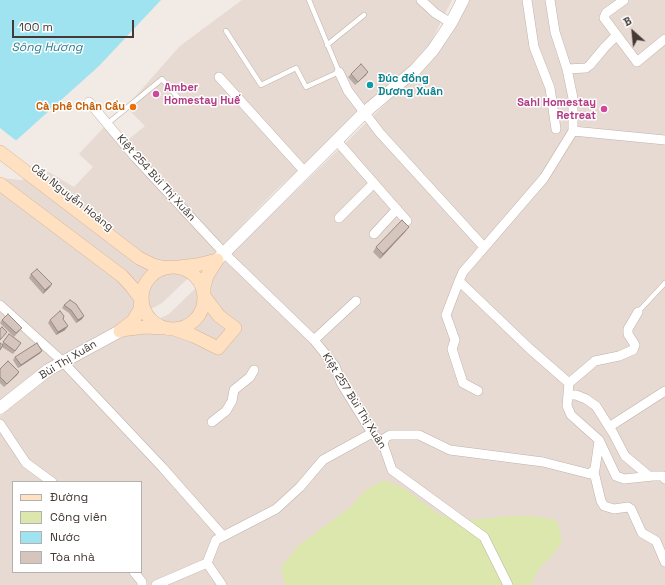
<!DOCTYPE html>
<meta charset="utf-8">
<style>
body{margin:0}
#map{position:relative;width:665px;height:585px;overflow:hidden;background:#f2eae4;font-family:"Space Grotesk",sans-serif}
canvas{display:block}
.legend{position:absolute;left:12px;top:481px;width:130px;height:92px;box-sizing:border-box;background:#fff;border:1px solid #b4b0ae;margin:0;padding:5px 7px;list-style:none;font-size:12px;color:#443934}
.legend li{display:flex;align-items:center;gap:8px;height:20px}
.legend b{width:20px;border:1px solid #b4b0ae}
.north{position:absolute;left:613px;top:12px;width:40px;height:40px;-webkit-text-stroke:3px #fff;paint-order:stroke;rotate:333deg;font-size:11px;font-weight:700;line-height:16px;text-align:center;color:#443934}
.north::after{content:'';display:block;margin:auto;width:14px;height:18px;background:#443934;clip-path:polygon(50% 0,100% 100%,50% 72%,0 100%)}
.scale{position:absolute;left:12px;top:20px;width:122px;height:18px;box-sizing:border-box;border:2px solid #443934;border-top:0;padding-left:5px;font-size:12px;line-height:14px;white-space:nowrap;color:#443934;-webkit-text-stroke:3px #fff;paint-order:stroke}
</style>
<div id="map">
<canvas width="665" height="585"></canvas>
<ul class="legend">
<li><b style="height:5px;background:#ffe0c1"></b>Đường</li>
<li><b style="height:11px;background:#dbe7ac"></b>Công viên</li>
<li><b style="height:11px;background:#9fe3f0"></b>Nước</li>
<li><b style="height:11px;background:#d6c5bc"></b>Tòa nhà</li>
</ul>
<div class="north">B</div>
<div class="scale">100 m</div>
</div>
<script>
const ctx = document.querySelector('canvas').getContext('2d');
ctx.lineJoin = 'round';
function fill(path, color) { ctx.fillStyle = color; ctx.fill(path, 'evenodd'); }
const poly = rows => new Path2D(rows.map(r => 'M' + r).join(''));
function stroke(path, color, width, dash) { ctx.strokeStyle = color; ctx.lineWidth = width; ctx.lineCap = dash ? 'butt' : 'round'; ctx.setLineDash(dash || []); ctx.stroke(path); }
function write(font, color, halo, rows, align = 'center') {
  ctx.font = font + ' "Space Grotesk",sans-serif'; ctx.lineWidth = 3; ctx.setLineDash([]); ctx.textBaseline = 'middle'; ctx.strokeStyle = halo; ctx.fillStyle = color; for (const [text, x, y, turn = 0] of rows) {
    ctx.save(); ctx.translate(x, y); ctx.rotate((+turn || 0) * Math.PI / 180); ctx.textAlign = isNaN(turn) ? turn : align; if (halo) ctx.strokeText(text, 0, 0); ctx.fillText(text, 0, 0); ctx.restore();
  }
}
const residential = poly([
 [242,0,452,0,430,44,401,76,275,191,223,245,162,303,105,334,0,403,0,178,21,180,49,172,74,187,93,167,79,154,108,123,129,139,145,126,126,107,180,46],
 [468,0,665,0,665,585,0,585,0,416,56,372,119,338,169,314,432,59],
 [13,482,141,482,141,572,13,572]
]);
const green = poly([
 [384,480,405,489,440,515,472,520,507,516,534,516,557,520,562,542,553,555,538,570,531,585,285,585,281,567,298,546,349,508,366,490]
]);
const water = poly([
 [0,0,161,0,99,66,0,155]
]);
const pier = poly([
 [0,128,18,142,0,157]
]);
const service = poly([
 [226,31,261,85,296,68,306,87,339,72,309,0],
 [327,45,364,15],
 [107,124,162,79,181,101],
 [638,312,665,283]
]);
const minor = poly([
 [421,0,435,13,451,23],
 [527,0,534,47,550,88,556,129],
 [550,0,555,32,567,69,573,98,573,131,544,178,463,272,459,281,530,349,569,383,567,406,571,415,599,440,616,476,624,479,653,476,663,476,665,479],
 [624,0,606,13,604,18,637,62,665,39],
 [567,69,586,68,590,65,605,47,616,36],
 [339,72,348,91,380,133,484,247],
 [219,77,305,172],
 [89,102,135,157,224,253,314,340,335,366,341,383,372,433,383,444,392,470,484,537,508,585],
 [573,131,665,140],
 [337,141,407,221],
 [339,218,374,183],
 [374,234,397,209],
 [459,281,446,315,455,340,452,349,463,383,478,391],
 [0,305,62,361,163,468,223,536],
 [314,340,356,301],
 [569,383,595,361,619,356,633,350,635,345,628,334,628,329,638,312],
 [568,395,576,395,586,399,596,406,613,433,625,456,649,476],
 [212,422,226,411,232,401,234,390,250,377,254,370],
 [0,424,26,463,52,482],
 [609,427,665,391],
 [383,444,385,438,390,435,419,435,450,450,543,462,590,474,595,469,599,441],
 [594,472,601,501,604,506,614,509,628,507,631,509,642,533,656,541,665,562],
 [207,563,222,585],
 [134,572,142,582,142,585],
 [156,585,207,563,216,540,276,509,300,487,323,460,372,433]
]);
const tertiary = poly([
 [217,260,364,113,415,70,433,50,451,23,463,0],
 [0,408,48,370,120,331]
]);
const secondary = poly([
 [0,152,139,258,153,265,166,268],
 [0,184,122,276,132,287,141,299,140,309,133,321,120,331],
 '142 298a31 31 0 1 1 62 0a31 31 0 1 1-62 0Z',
 [179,267,197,265,217,260],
 [174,329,194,336,218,348,235,328,219,316,204,296,204,287,207,276,217,260],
 [121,330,145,327,162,328]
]);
const wall = poly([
 [351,74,366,75,355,85,348,77],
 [405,232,380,259,373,252,376,247],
 [31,274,52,284,50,287,43,294,29,278],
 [76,304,82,319,76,323,69,313,62,308,64,305],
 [63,319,65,330,56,335,48,323,50,320],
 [2,320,22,328,14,337,0,323],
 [9,334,21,343,13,354,2,347,2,344],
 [42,351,39,354,18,368,13,360,15,357],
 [0,369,19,372,17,375,4,387,0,383]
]);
const shadedWall = poly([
 [368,72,366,75,355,85],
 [409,227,405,232,380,259,383,254],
 [52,284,50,287,43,294,45,290],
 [84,316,82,319,76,323,78,320],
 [68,326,65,330,56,335,58,332],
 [42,351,39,354,18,368,21,365],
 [19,372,17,375,4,387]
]);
const building = poly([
 [361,64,368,72,358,82,351,74,361,64],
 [402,220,409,227,383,254,376,247,402,220],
 [37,269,52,284,45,290,31,274,37,269],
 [70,300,76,304,84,316,78,320,71,310,64,305,70,300],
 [60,311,64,316,63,319,68,326,58,332,50,320,60,311],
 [8,314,22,328,16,333,2,320,8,314],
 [2,327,7,332,0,340,0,329,2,327],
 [9,334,21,343,15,351,3,342,9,334],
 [0,343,3,345,0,350,0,343],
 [37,343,42,351,21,365,15,357,37,343],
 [8,361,19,372,7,384,0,377,0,369,8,361]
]);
const markers = [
 [370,85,4,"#0f9aa8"],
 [156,94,4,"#d1479c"],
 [133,107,4,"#e8710a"],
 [604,109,4,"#d1479c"]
];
const cultureNames = [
 ["Đúc đồng",378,79],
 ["Dương Xuân",378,92]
];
const hotelNames = [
 ["Amber",164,88],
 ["Homestay Huế",164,101],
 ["Sahi Homestay",596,103,"right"],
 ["Retreat",596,116,"right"]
];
const foodNames = [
 ["Cà phê Chân Cầu",125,107]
];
const streetNames = [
 ["Kiệt 254 Bùi Thị Xuân",156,178,48],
 ["Cầu Nguyễn Hoàng",72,198,38],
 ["Bùi Thị Xuân",68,360,-31],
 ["Kiệt 257 Bùi Thị Xuân",354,401,58]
];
const waterNames = [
 ["Sông Hương",47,48]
];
fill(residential, '#e6dad2');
fill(green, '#dbe7ac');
fill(water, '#9fe3f0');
fill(pier, '#f2eae4');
stroke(service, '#c0b2a9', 5.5);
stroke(minor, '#c0b2a9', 10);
stroke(tertiary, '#c0b2a9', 13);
stroke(secondary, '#d5b495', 14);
stroke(service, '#fff', 4.5);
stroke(minor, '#fff', 9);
stroke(tertiary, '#fff', 12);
stroke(secondary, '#ffe0c1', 13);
fill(wall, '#b8a9a2');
fill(shadedWall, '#968a84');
fill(building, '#d6c5bc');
stroke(building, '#968a84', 1);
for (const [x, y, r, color] of markers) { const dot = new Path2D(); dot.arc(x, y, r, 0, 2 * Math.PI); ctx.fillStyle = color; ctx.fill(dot); stroke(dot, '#fff', 1.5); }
write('bold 11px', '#0d838f', '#fff', cultureNames, 'left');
write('bold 11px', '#b23c85', '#fff', hotelNames, 'left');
write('bold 11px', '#c56008', '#fff', foodNames, 'right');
write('11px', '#443934', '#fff', streetNames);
write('italic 12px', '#277e8f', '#fff', waterNames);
</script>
